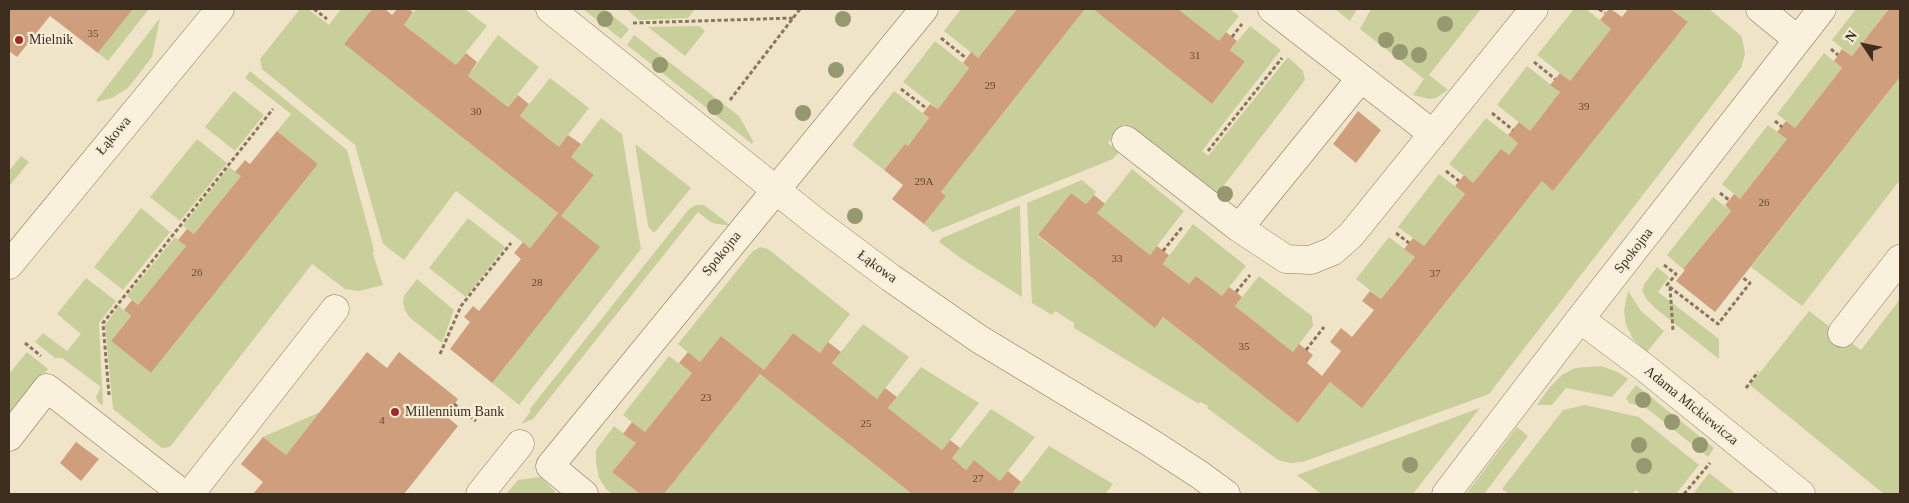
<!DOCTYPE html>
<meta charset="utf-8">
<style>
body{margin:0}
#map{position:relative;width:1909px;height:503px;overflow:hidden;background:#f0e4c8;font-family:Georgia,serif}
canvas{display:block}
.frame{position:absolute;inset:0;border:10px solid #3d2e20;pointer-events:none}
.north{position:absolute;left:1839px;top:20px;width:50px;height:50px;-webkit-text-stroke:4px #f7eed8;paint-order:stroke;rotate:304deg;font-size:14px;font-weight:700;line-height:20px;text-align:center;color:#3d2e20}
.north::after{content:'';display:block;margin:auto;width:18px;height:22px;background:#3d2e20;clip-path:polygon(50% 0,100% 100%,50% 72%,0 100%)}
</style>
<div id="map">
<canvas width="1909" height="503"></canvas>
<div class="frame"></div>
<div class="north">N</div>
</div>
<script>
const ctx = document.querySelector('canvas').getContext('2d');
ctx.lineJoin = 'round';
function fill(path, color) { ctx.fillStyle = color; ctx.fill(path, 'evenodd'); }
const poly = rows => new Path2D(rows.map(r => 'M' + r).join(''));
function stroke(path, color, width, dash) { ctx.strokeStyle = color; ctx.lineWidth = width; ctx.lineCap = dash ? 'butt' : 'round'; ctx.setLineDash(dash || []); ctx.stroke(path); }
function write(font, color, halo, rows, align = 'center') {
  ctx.font = font + ' Georgia,serif'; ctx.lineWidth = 4.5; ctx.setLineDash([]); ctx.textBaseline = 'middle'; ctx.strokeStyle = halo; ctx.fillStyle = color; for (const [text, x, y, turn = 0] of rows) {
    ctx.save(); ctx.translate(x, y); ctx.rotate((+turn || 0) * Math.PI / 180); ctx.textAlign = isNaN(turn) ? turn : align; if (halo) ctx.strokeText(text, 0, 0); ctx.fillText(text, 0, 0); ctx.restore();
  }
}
const green = poly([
 [133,9,149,9,108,61,98,53],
 [300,9,308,9,329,25,340,10,339,9,372,9,344,44,558,213,530,248,456,191,404,260,383,244,355,145,262,69,260,59],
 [416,9,465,9,487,26,456,65,404,25],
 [583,9,604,9,629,29,621,39],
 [626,9,695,9,688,18,639,20],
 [961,9,1017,9,978,58,944,31],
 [1085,9,1093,9,1212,104,1245,63,1230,50,1250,26,1281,50,1202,151,1208,156,1288,57,1303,71,1305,80,1222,188,1234,196,1223,198,1216,195,1124,124,1108,143,1119,152,1113,159,933,232,924,224,946,196,941,192],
 [1178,9,1230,9,1239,16,1219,41],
 [1335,9,1357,9,1350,21],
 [1371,9,1481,9,1429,75,1448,90,1436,98,1429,99,1413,95,1424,79,1360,29],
 [1574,9,1586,9,1611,29,1570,81,1537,55],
 [1671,9,1709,9,1737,32,1742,37,1745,54,1741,68,1489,394,1303,462,1290,463,1278,460,1207,408,1208,406,1200,402,1199,404,1074,328,1074,323,1055,311,1052,315,1032,303,1027,203,1082,180,1096,192,1094,195,1086,204,1071,193,1038,236,1155,327,1163,317,1298,423,1330,382,1363,407,1542,181,1553,190,1688,22],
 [1856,9,1889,9,1852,56,1832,40],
 [160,18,152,57,128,88,112,98,96,102,98,98],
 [699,26,705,31,685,56,648,27],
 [498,35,539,67,508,107,468,76],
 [634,35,739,116,753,141,752,144,627,45],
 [935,41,969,68,938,109,903,82],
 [1824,53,1842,68,1795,128,1777,114],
 [1527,66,1560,92,1530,131,1497,105],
 [250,71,347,150,374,250,373,254,383,285,359,291,345,289,312,264,170,447,162,448,113,409,105,325,119,306,131,316,111,341,151,373,318,164,277,131,291,114,245,78],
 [1900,77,1900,180,1802,306,1751,267],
 [550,78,589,108,559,147,520,116],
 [234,91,264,115,235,151,205,127],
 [894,91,929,118,908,146,905,144,884,170,852,145],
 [601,118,622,134,641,249,519,405,492,383,561,216,594,175,571,157],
 [1486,118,1518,143,1509,155,1473,183,1449,164],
 [1768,125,1787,139,1740,199,1722,184],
 [197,139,227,163,180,221,150,197],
 [635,144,691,188,656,231,653,232,648,226],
 [21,156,29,162,9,186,9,171],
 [229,167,241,176,194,234,183,226],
 [1132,169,1184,211,1150,255,1097,213],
 [1439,174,1465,194,1424,246,1398,227],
 [1713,197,1731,211,1683,269,1667,255],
 [696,205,704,205,731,226,712,223,698,212,533,419,521,424,531,411,529,410,689,209],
 [1020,205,1022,297,962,259,939,242,942,238],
 [141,208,170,232,123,290,94,267],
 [468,218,505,247,466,297,429,268],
 [1193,224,1246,266,1222,296,1196,276,1189,284,1163,264],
 [175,237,186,246,138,305,127,296],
 [1389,237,1415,257,1381,299,1356,279],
 [760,247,768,249,850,314,820,353,793,333,764,370,721,336,700,362,678,344,752,252],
 [1657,267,1669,277,1658,292,1719,339,1719,359,1655,308,1647,300,1642,290,1645,283],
 [1259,276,1312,316,1313,326,1293,352,1235,306],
 [86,278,116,301,99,323,103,406,98,402,96,397,101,387,62,358,55,358,35,342,43,333,67,351,81,334,57,314],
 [417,279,454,310,442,343,409,317,405,310,403,303,404,296],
 [1628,291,1641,311,1664,331,1647,352,1633,339,1626,325,1624,310],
 [1900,299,1900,494,1884,494,1750,385,1809,311,1861,350],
 [863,324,909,357,877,399,832,363],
 [27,352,48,369,9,418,9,374],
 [669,356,692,373,645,432,623,415],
 [1601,366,1618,372,1628,379,1612,397,1566,388,1552,405,1537,405,1549,388,1562,375,1575,368],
 [921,367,979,403,942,450,888,408],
 [760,374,912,494,664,494],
 [1636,385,1714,448,1708,457,1645,407,1629,403,1626,398],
 [1585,405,1639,417,1699,465,1676,494,1641,494,1636,490,1632,494,1509,494,1502,489,1563,410],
 [1480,408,1413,494,1321,494,1297,475],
 [991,409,1035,437,1000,481,974,460,966,470,952,458],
 [320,412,286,455,263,437],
 [614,426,636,443,612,472,640,494,612,494,606,489,599,478,596,463,596,450],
 [1517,427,1528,436,1484,494,1466,494],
 [1049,446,1113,484,1105,494,1016,494,1013,492],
 [1709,473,1736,494,1693,494],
 [540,477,555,491,554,494,506,494,518,480]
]);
const building = poly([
 [9,9,133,9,98,53,50,16,17,57,9,51],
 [372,9,385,9,392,15,397,9,409,9,413,12,404,25,456,65,466,53,477,62,468,76,508,107,518,95,529,104,520,116,559,147,568,135,581,144,571,157,594,175,561,216,600,247,492,383,450,349,470,322,464,317,473,306,479,311,521,259,514,253,523,242,530,248,558,213,344,44],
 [1017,9,1085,9,941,192,946,196,924,224,892,199,903,185,884,170,905,144,908,146,929,118,923,113,930,104,938,109,969,68,963,63,971,52,978,58],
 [1093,9,1178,9,1219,41,1226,32,1237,41,1230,50,1245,62,1212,104],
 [1609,9,1611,9,1622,17,1628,9,1671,9,1688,22,1553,191,1542,181,1362,408,1330,382,1298,423,1163,317,1155,328,1038,235,1071,193,1086,204,1094,195,1105,204,1097,213,1150,255,1157,246,1169,255,1163,264,1189,284,1196,276,1222,296,1229,287,1236,292,1242,297,1235,306,1293,352,1299,344,1313,355,1307,363,1322,376,1341,351,1330,342,1341,328,1352,337,1374,310,1362,301,1370,291,1381,299,1415,257,1404,249,1413,238,1424,246,1465,194,1455,186,1464,175,1473,183,1501,149,1509,155,1518,143,1508,135,1519,122,1530,131,1560,92,1550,85,1560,73,1570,81,1611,29,1600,20],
 [1889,9,1900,9,1900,77,1715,312,1676,281,1685,270,1683,269,1731,211,1725,205,1734,194,1740,199,1787,139,1777,132,1786,121,1795,128,1842,68,1834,61,1842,49,1852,56],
 [1358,111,1381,130,1356,163,1333,144],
 [277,131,318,164,151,373,111,341,131,316,124,310,132,300,138,305,186,246,178,240,187,229,194,234,241,176,235,172,245,160,250,164],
 [793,333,820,353,828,342,841,352,832,363,877,399,885,388,897,397,888,408,942,450,950,440,960,448,952,458,966,470,974,460,1000,481,1008,471,1021,482,1013,492,1016,494,912,494,760,374,664,494,640,494,612,472,636,443,623,434,632,422,645,432,692,373,679,363,688,352,700,362,721,336,764,370],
 [367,352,387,368,399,352,458,399,446,416,458,426,404,494,253,494,263,482,241,464,263,437,286,455],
 [76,442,99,459,81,481,60,463]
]);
const path = poly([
 [314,9,327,19],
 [1599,9,1605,13],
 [633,23,793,18],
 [1232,37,1242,24],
 [941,38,966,58],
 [1831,49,1838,55],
 [1534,62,1555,79],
 [901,89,926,108],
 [730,100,800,9],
 [1492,113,1513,130],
 [1775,121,1782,127],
 [1208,151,1282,58],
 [1446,171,1459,181],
 [1720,193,1729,200],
 [1396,233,1409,243],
 [1163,251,1183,226],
 [1664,265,1676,274,1667,285,1718,324,1750,283,1743,278],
 [1670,287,1673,330],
 [1236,292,1250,275],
 [25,343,41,356],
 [1306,350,1324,327],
 [440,354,461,306,511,243],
 [1746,388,1758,372],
 [109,395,103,323,273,109],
 [454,404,476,421],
 [1684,494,1710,463]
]);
const minor = poly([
 [550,9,816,222,891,278,979,339,1148,441,1200,475,1226,494],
 [1272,9,1433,134],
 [1760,9,1798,40],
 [1126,140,1239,228,1286,259,1311,260,1333,251,1351,235,1534,9],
 [1239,228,1361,78],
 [9,265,220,9],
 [1580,319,1644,367,1801,494],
 [1842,333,1900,259],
 [9,437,47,388,183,494],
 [190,494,335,309],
 [480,494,520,444],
 [584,494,550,466,924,9],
 [1446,494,1580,319,1822,9]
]);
const trees = [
 [605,19],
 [843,19],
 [1445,24],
 [1386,40],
 [1400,52],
 [1419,55],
 [660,65],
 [836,70],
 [715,107],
 [803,113],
 [1225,194],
 [855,216],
 [1643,400],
 [1672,422],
 [1639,445],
 [1700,445],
 [1410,465],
 [1644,466]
];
const markers = [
 [19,40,5,"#9e2a2b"],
 [395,412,5,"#9e2a2b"]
];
const numberNames = [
 ["35",93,34],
 ["31",1195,56],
 ["29",990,86],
 ["39",1584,107],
 ["30",476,112],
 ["29A",924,182],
 ["26",1764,203],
 ["33",1117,259],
 ["26",197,273],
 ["37",1435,274],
 ["28",537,283],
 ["35",1244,347],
 ["23",706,398],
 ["4",382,421],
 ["25",866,424],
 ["27",978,479]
];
const poiNames = [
 ["Mielnik",29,40],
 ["Millennium Bank",405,412]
];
const streetNames = [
 ["Łąkowa",114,136,-50],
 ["Spokojna",1634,251,-52],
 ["Spokojna",722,254,-51],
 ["Łąkowa",877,267,36],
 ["Adama Mickiewicza",1691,406,39]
];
fill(green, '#c9cf9b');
fill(building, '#cf9f7d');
stroke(minor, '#8d765c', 29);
stroke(path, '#8d765c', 3, [4, 2.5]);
stroke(minor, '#faf1dc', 28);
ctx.fillStyle = '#96986f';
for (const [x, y] of trees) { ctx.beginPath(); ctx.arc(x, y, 8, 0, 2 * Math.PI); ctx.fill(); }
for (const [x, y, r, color] of markers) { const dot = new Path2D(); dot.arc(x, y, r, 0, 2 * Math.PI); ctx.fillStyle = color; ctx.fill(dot); stroke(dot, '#f7eed8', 2); }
write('11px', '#624a37', null, numberNames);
write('14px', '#3d2e20', '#f7eed8', poiNames, 'left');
write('14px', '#3d2e20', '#f7eed8', streetNames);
</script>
